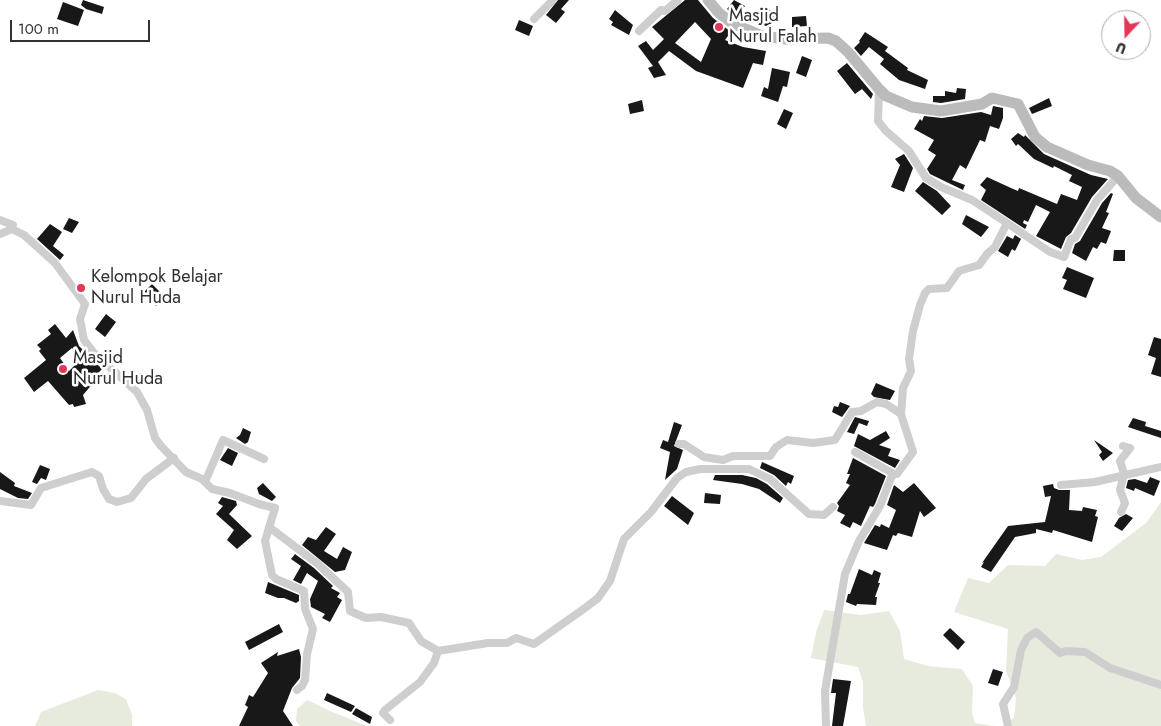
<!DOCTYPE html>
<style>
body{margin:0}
#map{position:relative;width:1161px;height:726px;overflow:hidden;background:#fff;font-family:Jost,sans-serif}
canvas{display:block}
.north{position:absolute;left:1101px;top:10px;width:50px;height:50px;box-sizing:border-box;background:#fff;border:1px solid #adadad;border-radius:50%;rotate:201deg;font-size:14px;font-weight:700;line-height:20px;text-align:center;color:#313131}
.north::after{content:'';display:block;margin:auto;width:18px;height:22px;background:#e73559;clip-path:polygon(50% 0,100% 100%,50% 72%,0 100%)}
.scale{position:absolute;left:10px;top:20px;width:140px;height:22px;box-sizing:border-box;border:2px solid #313131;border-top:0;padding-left:6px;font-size:15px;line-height:18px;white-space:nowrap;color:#313131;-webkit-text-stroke:4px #fff;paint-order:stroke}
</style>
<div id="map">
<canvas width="1161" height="726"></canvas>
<div class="north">U</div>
<div class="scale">100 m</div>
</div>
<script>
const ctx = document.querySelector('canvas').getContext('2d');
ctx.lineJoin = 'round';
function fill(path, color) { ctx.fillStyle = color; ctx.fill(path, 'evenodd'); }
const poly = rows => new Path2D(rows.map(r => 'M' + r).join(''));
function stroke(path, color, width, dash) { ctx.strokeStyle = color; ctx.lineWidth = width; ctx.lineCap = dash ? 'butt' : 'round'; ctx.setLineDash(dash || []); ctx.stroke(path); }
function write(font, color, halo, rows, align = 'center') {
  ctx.font = font + ' Jost,sans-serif'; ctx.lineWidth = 5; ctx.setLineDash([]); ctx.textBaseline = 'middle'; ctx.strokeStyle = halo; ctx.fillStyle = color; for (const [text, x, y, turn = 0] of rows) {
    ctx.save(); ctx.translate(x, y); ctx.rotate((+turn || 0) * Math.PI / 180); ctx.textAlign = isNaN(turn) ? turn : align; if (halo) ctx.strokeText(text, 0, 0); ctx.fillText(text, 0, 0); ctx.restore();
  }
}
const green = poly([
 [1161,502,1161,726,1002,726,1014,718,1016,698,1006,671,1008,629,954,612,968,578,989,583,1008,565,1045,566,1056,554,1082,560,1101,557,1146,523],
 [824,610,861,615,889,611,900,631,904,659,928,666,962,669,973,686,972,713,975,723,994,726,866,726,863,708,863,682,858,667,811,658,816,632],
 [98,690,115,693,126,699,132,715,132,726,35,726,41,712],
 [307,700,330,711,367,726,300,726,296,721,297,709]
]);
const building = poly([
 [83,0,104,7,102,14,86,9,81,5],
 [558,0,569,0,561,9,565,12,556,23,546,15],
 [685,0,698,0,713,18,731,32,725,40,743,47,766,51,763,65,753,63,743,88,696,71,669,51,658,62,666,75,654,78,648,68,653,66,638,46,646,41,653,50,664,39,652,27],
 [695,22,711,39,701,62,675,43],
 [734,0,745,6,740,12,737,11,734,15,727,9],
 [63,2,84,10,78,26,57,19],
 [761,7,777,13,772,23,766,26,755,21],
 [615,10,633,25,629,35,611,25,613,22,609,19],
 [806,16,807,26,792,27,792,17],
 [519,20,533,26,529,36,515,30],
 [865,32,888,47,885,51,908,68,907,70,928,80,925,89,899,80,880,64,884,59,869,47,861,56,854,48,860,42,859,41],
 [802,56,812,60,806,77,796,73],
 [847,63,873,94,871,99,862,89,855,94,837,71],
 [772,68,790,72,787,87,783,86,778,102,761,96,764,87,768,89],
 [957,88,966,89,965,99,941,103,933,102,933,96,945,96,945,91,956,93],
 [1049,98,1052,106,1032,114,1029,108],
 [642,100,644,111,630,114,628,104],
 [993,106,1003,108,1003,118,999,129,990,126,985,142,980,140,966,169,960,165,952,180,965,185,963,190,930,174,927,169,936,155,928,150,934,140,914,129,920,119,922,121,924,116,942,118,981,112,991,115],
 [784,109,793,113,786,129,777,124],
 [1018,133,1024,137,1025,135,1044,154,1091,175,1108,179,1092,197,1071,233,1066,237,1061,249,1036,236,1050,212,1036,205,1028,222,1024,220,1023,223,1027,225,1025,229,981,200,986,190,980,185,987,177,1011,188,1018,191,1019,188,1057,204,1061,194,1077,200,1082,187,1069,181,1072,175,1054,166,1053,168,1034,159,1018,144,1016,146,1011,139],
 [904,154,913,168,904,192,891,187,900,165,895,159],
 [923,182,937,191,951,206,942,215,915,191],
 [1111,193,1113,194,1106,212,1109,213,1102,228,1111,231,1106,244,1101,242,1097,249,1093,247,1086,261,1072,253,1075,244,1080,241,1102,203],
 [966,215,989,227,981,237,962,224],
 [69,218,79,222,72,233,63,229],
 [50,224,62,232,53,246,64,255,60,260,37,239],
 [1015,235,1021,239,1015,251,1012,249,1008,257,998,251,1007,236,1013,239],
 [1114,250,1125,250,1125,261,1113,261],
 [1067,267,1094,278,1086,298,1063,289,1067,280,1062,278],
 [152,284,165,297,156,306,143,293],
 [106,314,116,322,105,337,95,329],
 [55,324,66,338,73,330,79,346,102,369,92,380,94,382,83,395,86,404,74,407,73,404,69,405,48,381,34,392,24,378,46,360,39,351,41,349,37,345,51,334,48,330],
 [72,348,81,359,69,371,60,358],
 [1154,337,1161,339,1161,377,1151,374,1156,358,1148,355],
 [876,383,895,391,890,400,874,397,871,394],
 [840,402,850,406,842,417,832,412,834,406,838,407],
 [855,417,869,421,867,426,859,423,854,434,847,432],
 [1133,418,1146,422,1145,426,1161,431,1161,438,1128,427],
 [674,422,682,425,674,446,683,450,677,469,665,480,670,452,660,448,663,440,668,442],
 [243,428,251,432,248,442,245,444,236,438,240,435],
 [886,431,890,438,879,445,891,449,888,456,900,460,895,468,854,446,858,434,870,440],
 [1094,440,1113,453,1103,461,1099,455,1102,452],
 [228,448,238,453,232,466,220,460],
 [853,458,886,476,875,504,873,507,870,506,861,526,853,522,850,528,840,523,845,515,837,511,839,506,837,503,850,485,846,483,850,474,847,474],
 [762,462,794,476,791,484,788,482,786,486,774,475,760,468],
 [40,465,50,469,46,480,41,478,37,484,32,482],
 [0,472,15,483,14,486,32,493,28,499,18,498,0,489],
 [715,475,742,475,756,478,767,484,783,498,780,503,759,489,742,484,713,480],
 [1150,477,1160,481,1154,496,1135,488,1134,491,1126,488,1128,480,1135,479,1147,483],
 [263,483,276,497,272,501,259,494,257,488],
 [914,483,936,508,924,517,920,511,912,537,898,533,896,536,893,535,887,550,864,543,875,525,880,527,881,524,889,528,896,510,887,505,894,485,903,492],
 [1053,484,1054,488,1059,490,1070,490,1069,510,1082,511,1083,507,1097,510,1095,516,1098,517,1092,542,1053,530,1052,533,1036,529,1036,533,1015,537,991,572,981,567,984,562,982,563,1008,526,1045,522,1051,496,1045,497,1043,486],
 [705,493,721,495,720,504,704,503],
 [672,496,694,513,688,525,664,506],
 [222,497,236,501,237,505,229,514,252,536,237,549,227,540,234,530,216,514,223,506,218,503],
 [1126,514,1133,518,1122,531,1114,526,1119,518],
 [326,527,336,534,324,551,337,559,343,547,352,552,345,570,335,572,302,545,308,537,316,540],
 [295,554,314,568,333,586,331,588,340,593,337,597,342,600,330,622,322,618,325,614,311,607,310,599,318,581,307,573,301,584,293,580,301,566,291,559],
 [859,569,872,575,874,570,881,573,878,583,880,583,875,597,877,597,876,605,857,604,856,606,846,602,848,594,850,594],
 [268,582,299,595,299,601,296,603,284,598,278,598,265,593],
 [279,624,283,632,249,650,245,642],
 [950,628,965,642,958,650,943,635],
 [299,649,301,657,300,678,292,688,283,711,293,726,239,726,248,707,245,705,249,695,253,697,268,673,261,663,278,652,277,656],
 [993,669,1003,672,998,686,988,683],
 [833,679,851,681,843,726,832,726,836,693,831,693],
 [327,693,355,706,351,712,324,700],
 [356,708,372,717,370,724,352,714]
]);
const street = poly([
 [534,19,553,0],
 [639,31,661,10,665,11,678,0],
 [0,220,13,225,12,229,24,235,55,263,85,304,80,319,84,340,94,353,137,392,147,410,155,438,161,446,186,472,202,479,212,489,230,493,259,504,275,508,265,541,272,575,276,579,304,591,305,609,313,629,307,654,305,680,302,686,297,690],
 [1007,223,1050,252,1064,257,1071,239,1075,238,1097,200,1118,176],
 [0,234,12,229],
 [679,444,684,444,704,457,723,460,733,456,770,456,776,447,787,440,813,443,835,440,852,412,861,411,877,402,886,404,901,414],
 [855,452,894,474],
 [205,482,223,440,264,459],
 [1061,485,1095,482,1161,467],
 [0,501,31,505,41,488,92,472,99,476,103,489,109,499,117,502,131,498,146,479,174,458],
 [1121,512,1125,503,1120,490,1124,474,1120,461,1130,448,1123,446],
 [269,527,318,564,348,592,350,611,366,618,381,617,409,623,421,641,438,651,488,643,507,643,516,638,534,644,585,608,598,598,610,581,624,539,651,512,677,478,686,472,700,469,749,469,770,479,809,514,824,515,833,507],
 [390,720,383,713,385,710,420,682,434,663,438,651],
 [826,726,825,691,845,574,859,541,880,506,891,478,894,474,897,474,913,452,901,414,903,388,911,371,909,359,913,331,920,305,925,293,929,289,947,288,959,271,979,265,988,253,995,247,1007,223,972,200,941,187,926,178,909,151,886,131,878,121,879,89],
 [1008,726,1003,704,1014,687,1021,650,1027,638,1036,632,1060,653,1066,651,1085,652,1110,668,1161,685]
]);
const secondary = poly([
 [708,0,719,13,732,23,762,36,785,39,828,38,836,41,848,52,879,89,886,96,912,107,941,111,982,104,992,98,1018,104,1035,137,1047,147,1088,165,1110,171,1118,176,1136,198,1161,217]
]);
const markers = [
 [719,27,5,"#e73559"],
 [81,288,5,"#e73559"],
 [63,369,5,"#e73559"]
];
const poiNames = [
 ["Masjid",729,17],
 ["Nurul Falah",729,38],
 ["Kelompok Belajar",91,278],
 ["Nurul Huda",91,299],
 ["Masjid",73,359],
 ["Nurul Huda",73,380]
];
fill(green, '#e6ebdd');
fill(building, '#181818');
stroke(street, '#cecece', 8);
stroke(secondary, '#bbb', 11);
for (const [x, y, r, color] of markers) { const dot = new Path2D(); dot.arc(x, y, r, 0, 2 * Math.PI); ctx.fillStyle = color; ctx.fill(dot); stroke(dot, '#fff', 2); }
write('18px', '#313131', '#fff', poiNames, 'left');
</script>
